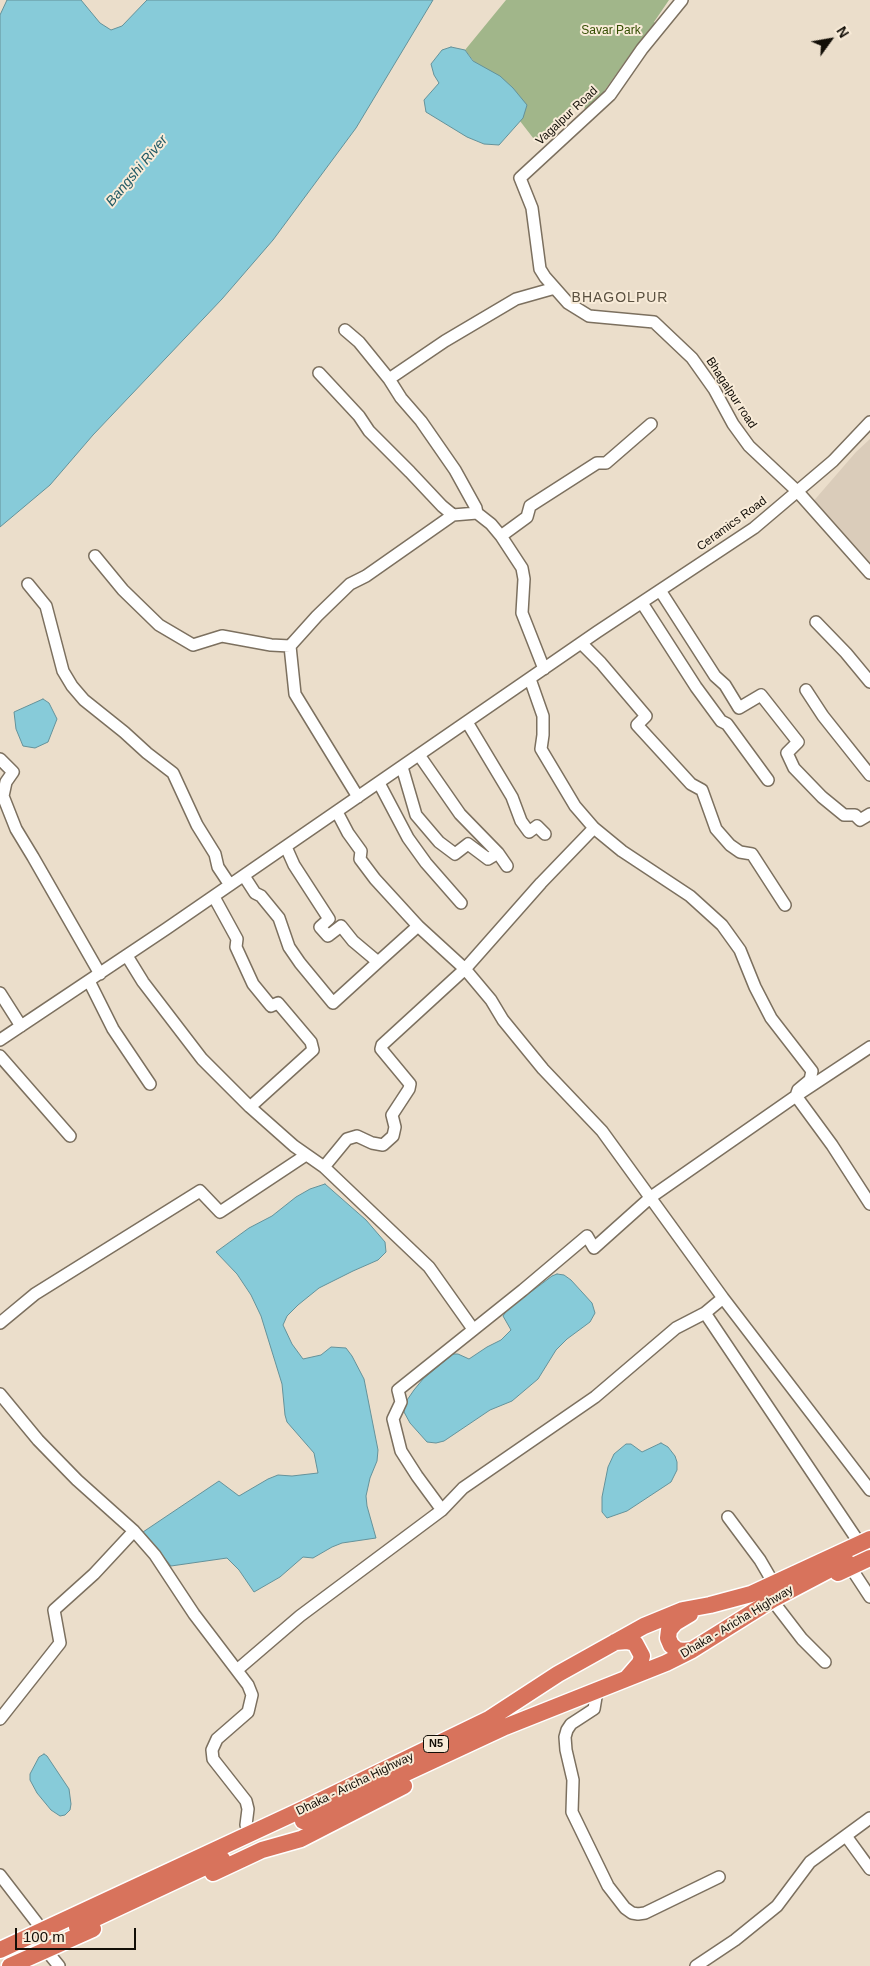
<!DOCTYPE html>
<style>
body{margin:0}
#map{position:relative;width:870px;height:1966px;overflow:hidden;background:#ebdecb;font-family:Helvetica,sans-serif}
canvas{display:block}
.north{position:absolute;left:805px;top:15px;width:50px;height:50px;-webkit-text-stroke:4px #f8ebd8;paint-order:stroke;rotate:58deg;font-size:14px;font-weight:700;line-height:20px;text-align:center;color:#120e07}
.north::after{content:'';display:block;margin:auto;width:18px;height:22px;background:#120e07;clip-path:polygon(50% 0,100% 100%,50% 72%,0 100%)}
.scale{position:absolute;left:15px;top:1928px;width:121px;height:22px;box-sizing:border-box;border:2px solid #120e07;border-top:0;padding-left:6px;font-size:15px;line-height:18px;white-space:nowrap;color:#120e07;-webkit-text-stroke:4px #f8ebd8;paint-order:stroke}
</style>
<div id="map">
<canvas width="870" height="1966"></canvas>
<div class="north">N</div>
<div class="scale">100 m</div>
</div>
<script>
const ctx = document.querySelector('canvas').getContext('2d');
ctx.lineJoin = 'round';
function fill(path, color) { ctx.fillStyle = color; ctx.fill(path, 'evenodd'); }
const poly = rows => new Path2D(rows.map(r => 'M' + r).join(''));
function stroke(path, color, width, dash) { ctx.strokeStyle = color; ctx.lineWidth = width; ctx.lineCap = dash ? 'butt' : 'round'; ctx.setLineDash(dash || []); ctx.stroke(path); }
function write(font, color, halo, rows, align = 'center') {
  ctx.font = font + ' Helvetica,sans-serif'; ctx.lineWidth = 4; ctx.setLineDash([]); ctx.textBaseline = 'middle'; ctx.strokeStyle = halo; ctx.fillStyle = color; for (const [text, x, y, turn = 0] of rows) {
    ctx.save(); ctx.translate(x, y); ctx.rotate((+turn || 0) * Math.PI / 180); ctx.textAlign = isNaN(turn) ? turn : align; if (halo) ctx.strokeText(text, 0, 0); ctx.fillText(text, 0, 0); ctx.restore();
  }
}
const education = poly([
 [870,439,870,576,811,504,856,452]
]);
const green = poly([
 [506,0,669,0,654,22,660,27,629,56,585,118,584,99,537,143,465,50]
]);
const water = poly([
 [7,0,81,0,100,23,111,30,122,26,147,0,433,0,356,128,273,240,222,299,93,435,50,485,0,527,0,15,7,0],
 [451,47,465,50,473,61,500,76,513,88,527,105,523,118,499,145,484,144,467,137,426,112,424,100,439,83,434,75,431,64,442,50,451,47],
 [43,699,49,703,57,719,48,742,35,748,23,746,16,729,14,712,43,699],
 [325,1184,366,1220,385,1242,386,1252,378,1260,353,1271,319,1288,298,1305,287,1316,283,1325,292,1344,303,1359,321,1355,331,1347,346,1348,352,1356,364,1379,378,1450,377,1461,370,1478,366,1496,367,1506,376,1538,342,1543,332,1547,313,1558,303,1557,280,1577,254,1592,239,1570,227,1558,171,1566,143,1532,219,1481,239,1496,268,1479,278,1475,292,1476,318,1473,314,1453,287,1422,285,1415,282,1384,261,1316,251,1295,237,1274,216,1252,249,1228,272,1216,296,1197,310,1189,325,1184],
 [557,1274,564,1275,571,1280,592,1303,595,1313,590,1322,567,1339,556,1350,538,1379,512,1401,490,1410,444,1441,436,1443,427,1442,410,1423,404,1412,405,1403,414,1390,423,1379,453,1354,458,1354,469,1359,487,1347,501,1340,511,1330,503,1316,507,1310,552,1276,557,1274],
 [661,1443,668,1447,675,1456,677,1462,677,1470,671,1482,627,1511,607,1518,602,1512,602,1497,608,1467,614,1454,626,1444,631,1444,642,1452,661,1443],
 [44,1754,47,1756,69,1789,71,1804,70,1810,65,1815,60,1816,51,1810,37,1793,30,1780,30,1774,39,1757,44,1754]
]);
const minor = poly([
 [682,0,642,49,610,95,520,178,532,208,540,269,545,277,568,303,589,316,654,322,692,358,714,389,733,424,749,446,798,492,870,573],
 [345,330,359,342,389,379,445,341,516,299,555,288],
 [319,373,359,416,369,431,410,472,442,506,453,515,477,513],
 [389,379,401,398,421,421,455,470,476,508,477,513,491,524,501,536,522,568,524,579,522,613,544,669],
 [501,536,527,517,530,506,597,463,606,463,651,424],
 [95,556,123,590,159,625,193,645,222,636,271,645,290,646],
 [28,584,46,606,63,671,72,686,84,700,124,732,147,753,173,773,197,825,215,854,218,867,230,885],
 [659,591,663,595,715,676,725,685,739,708,761,695,798,742,787,753,794,768,822,797,844,815,855,815,860,820,870,814],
 [642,603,696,687,721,721,727,724,768,780],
 [816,622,846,653,870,682],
 [581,643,601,663,646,716,637,725,691,784,702,790,716,829,730,845,740,852,752,854,785,905],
 [530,679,543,716,543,735,541,749,575,806,594,828,622,851,690,896,722,925,740,950,755,987,771,1018,812,1071,810,1080,798,1090,796,1096,832,1145,870,1204],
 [806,690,823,716,870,775],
 [467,722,512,797,521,821,529,832,537,826,545,834],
 [419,755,460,814,498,853,507,866],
 [0,759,13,772,6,782,3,796,16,829,33,857,100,974],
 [402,767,416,815,439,842,455,854,468,844,488,859,498,853],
 [379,783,408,838,426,863,461,903],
 [358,797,295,694,290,646,317,616,350,584,366,576,453,515],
 [594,828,541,883,465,969,491,1000,503,1020,543,1069,602,1131,723,1298,870,1490],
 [286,847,294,865,329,919,320,927,328,936,341,926,353,941,378,962,418,926],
 [244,876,255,893,261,896,279,918,289,947,300,963,333,1003,378,962],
 [214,897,237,939,236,947,253,984,271,1006,278,1003,311,1042,313,1050,250,1107],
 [127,956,143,982,202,1059,250,1107,294,1146,324,1167,429,1267,473,1329],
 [89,981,113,1029,150,1084],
 [0,993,21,1026],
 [0,1040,166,929,597,632,754,528,833,461,870,422],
 [0,1056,70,1136],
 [324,1167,347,1139,357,1136,372,1143,383,1145,393,1136,395,1127,392,1115,409,1089,410,1084,381,1049,382,1045,465,969,418,926,375,879,360,859,361,851,348,833,337,812],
 [705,1313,723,1298],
 [0,1323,35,1294,200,1191,220,1212,306,1155],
 [0,1394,38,1440,77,1480,134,1531,155,1555,194,1614,248,1685,252,1695,248,1712,217,1739,212,1750,213,1759,246,1801,248,1809,246,1825],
 [442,1510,417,1476,401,1451,393,1419,401,1402,398,1390,523,1290,587,1236,594,1248,651,1197,796,1096,870,1047],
 [728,1517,760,1560,774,1584],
 [851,1568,870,1597],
 [772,1600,802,1639,825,1662],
 [237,1670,300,1616,442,1510,463,1488,595,1397,676,1328,705,1313,856,1538],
 [597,1691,594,1709,571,1724,567,1730,565,1737,566,1750,573,1780,572,1812,608,1886,625,1908,632,1913,638,1914,645,1913,719,1877],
 [0,1719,60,1643,54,1610,94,1574,134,1531],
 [846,1836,870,1869],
 [0,1875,37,1923],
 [46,1950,59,1966],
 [696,1966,735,1940,777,1906,810,1862,870,1818]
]);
const highway = poly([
 [838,1573,870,1558],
 [690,1614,675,1623,669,1630,668,1638,671,1645,677,1650,683,1651,692,1650],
 [615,1642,627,1641,635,1643,642,1656,640,1663,627,1678],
 [303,1821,505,1727,666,1663,692,1650,772,1600,846,1561],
 [213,1873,262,1850,301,1839,404,1786],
 [77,1927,222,1859],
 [0,1950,301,1810,489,1719,558,1674,644,1626,683,1610,710,1605,751,1594,870,1539],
 [10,1966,93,1929]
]);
const shields = [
 [436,1744,25]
];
const shieldNames = [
 ["N5",436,1744]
];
const parkNames = [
 ["Savar Park",611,31]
];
const streetNames = [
 ["Vagalpur Road",567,116,-43],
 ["Bhagalpur road",731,393,57],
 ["Ceramics Road",732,524,-36],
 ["Dhaka - Aricha Highway",737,1622,-31],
 ["Dhaka - Aricha Highway",355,1784,-26]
];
const waterNames = [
 ["Bangshi River",137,171,-50]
];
const neighbourhoodNames = [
 ["BHAGOLPUR",620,298]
];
fill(education, '#daccba');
fill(green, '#a1b68a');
fill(water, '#87cbd9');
stroke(water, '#64929a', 1);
stroke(minor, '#7c705f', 14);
stroke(highway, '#fff', 19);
stroke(minor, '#fff', 11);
stroke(highway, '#d8735c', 16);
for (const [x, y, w] of shields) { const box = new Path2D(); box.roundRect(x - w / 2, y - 8.5, w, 17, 4); ctx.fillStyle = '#f8ebd8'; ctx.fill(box); stroke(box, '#120e07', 1); }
write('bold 11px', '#120e07', null, shieldNames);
write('12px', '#344e02', '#f8ebd8', parkNames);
write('12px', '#120e07', '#f8ebd8', streetNames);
write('italic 14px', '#205964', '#f8ebd8', waterNames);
ctx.letterSpacing = '1px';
write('14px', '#5b5140', '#f8ebd8', neighbourhoodNames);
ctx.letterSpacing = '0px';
</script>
